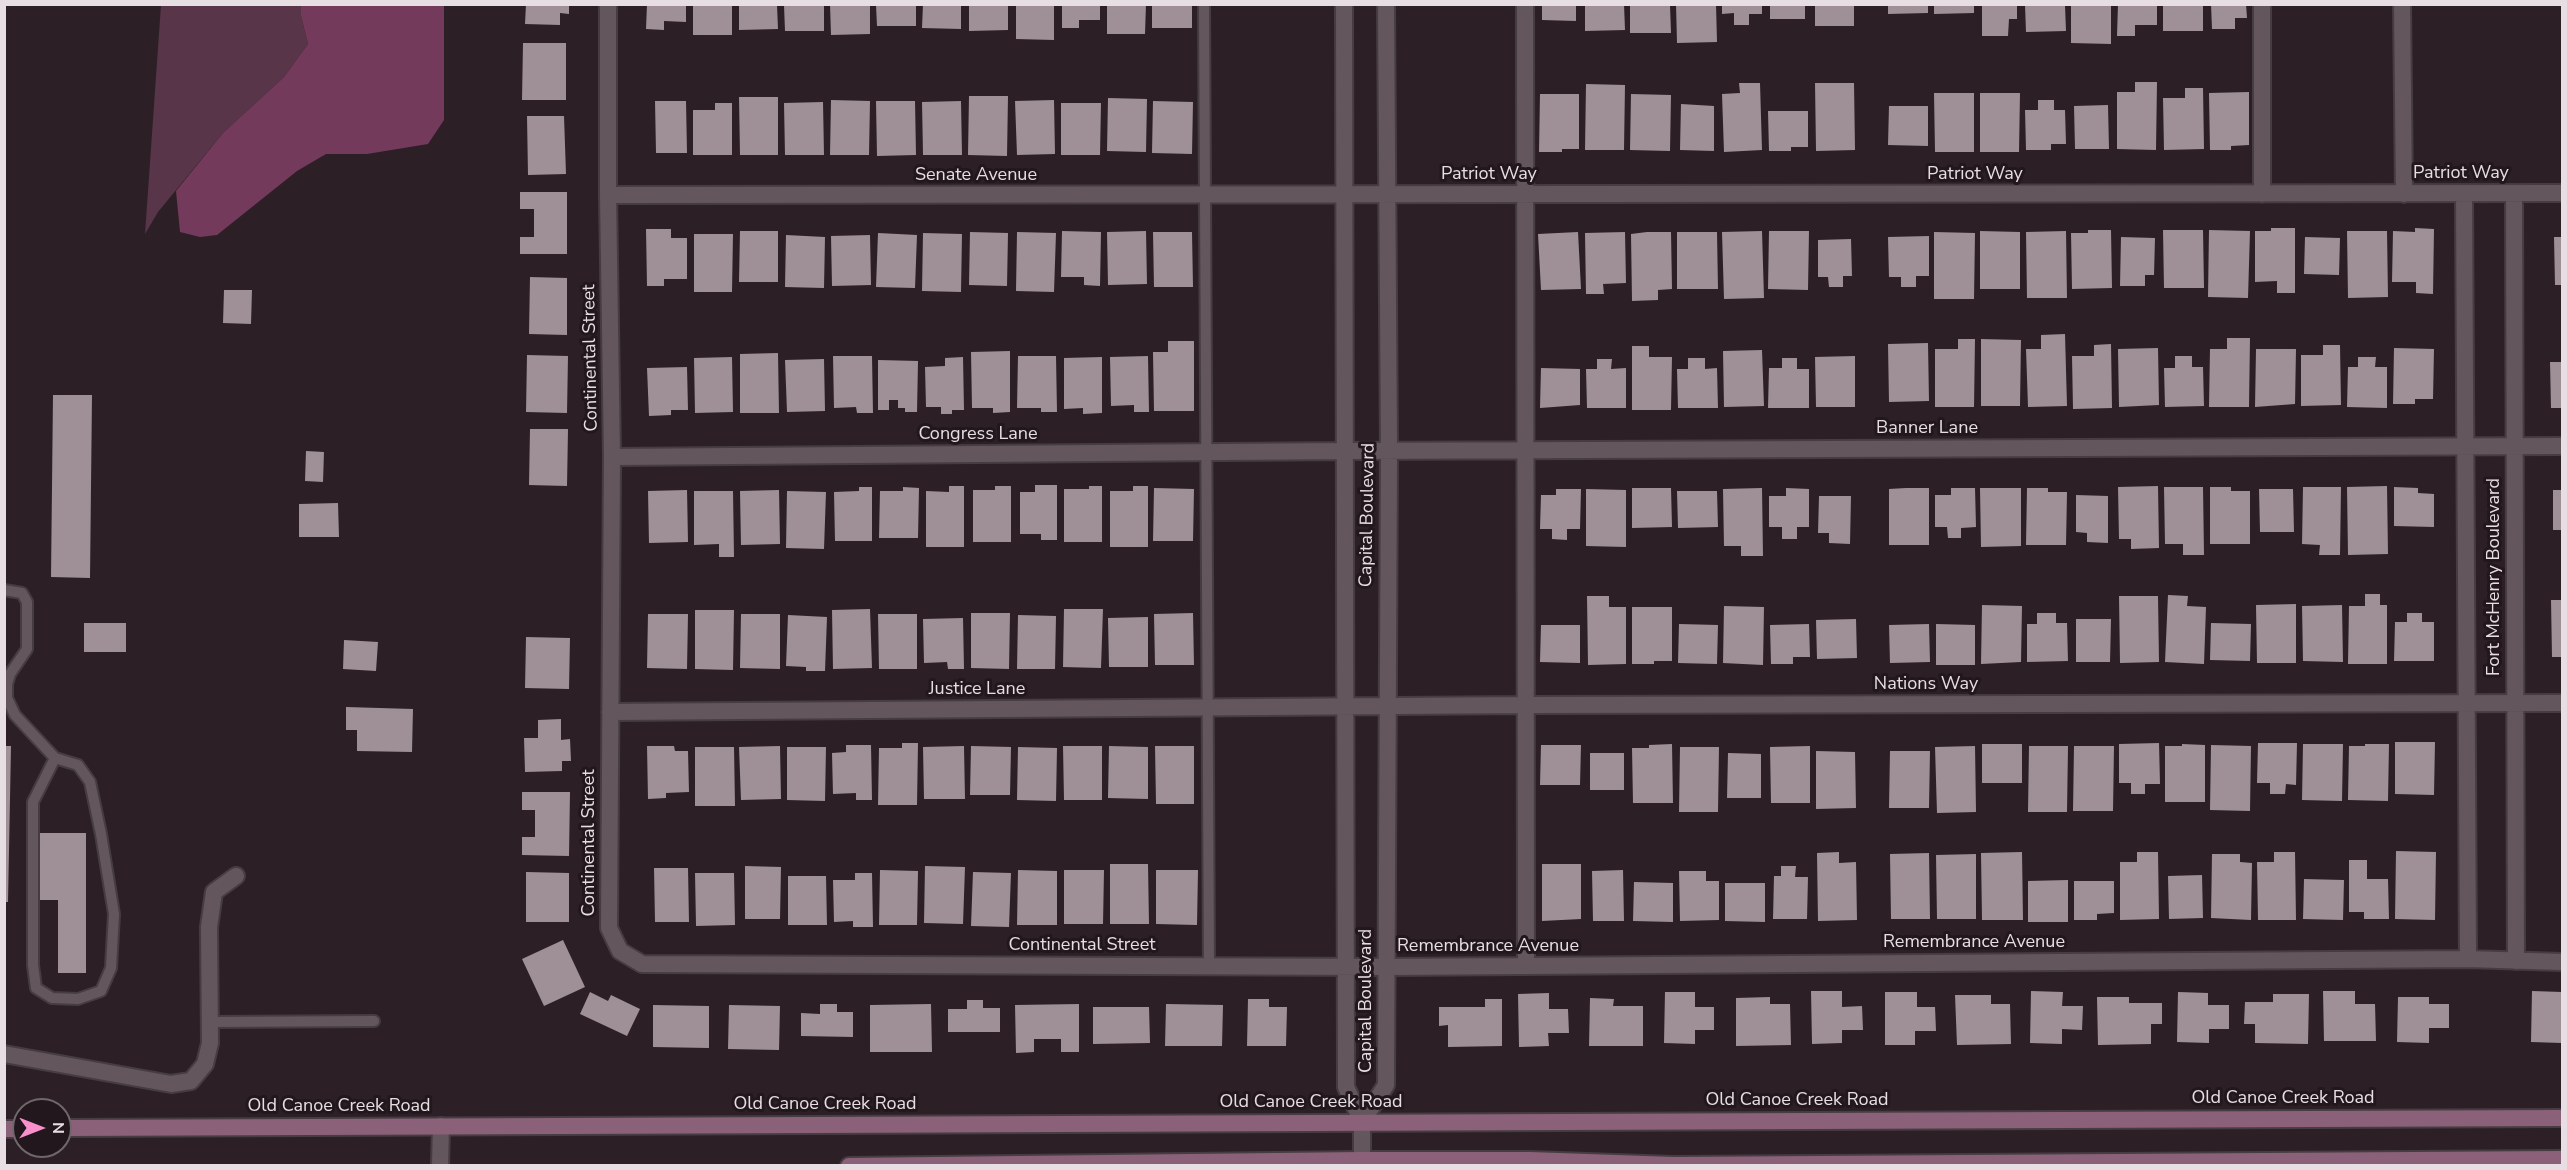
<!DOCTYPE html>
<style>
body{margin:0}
#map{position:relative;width:2567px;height:1170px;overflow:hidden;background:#2c2026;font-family:"Nunito Sans",sans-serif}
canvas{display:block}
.frame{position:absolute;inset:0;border:6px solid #e6dee2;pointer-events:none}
.north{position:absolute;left:12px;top:1098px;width:60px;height:60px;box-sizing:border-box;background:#22171d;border:2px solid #70676c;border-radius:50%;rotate:90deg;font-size:16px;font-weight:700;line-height:24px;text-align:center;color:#e6dee2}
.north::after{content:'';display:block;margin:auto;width:21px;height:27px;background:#f890cc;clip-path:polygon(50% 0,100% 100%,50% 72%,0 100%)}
</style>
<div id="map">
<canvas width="2567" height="1170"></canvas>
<div class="frame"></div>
<div class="north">N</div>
</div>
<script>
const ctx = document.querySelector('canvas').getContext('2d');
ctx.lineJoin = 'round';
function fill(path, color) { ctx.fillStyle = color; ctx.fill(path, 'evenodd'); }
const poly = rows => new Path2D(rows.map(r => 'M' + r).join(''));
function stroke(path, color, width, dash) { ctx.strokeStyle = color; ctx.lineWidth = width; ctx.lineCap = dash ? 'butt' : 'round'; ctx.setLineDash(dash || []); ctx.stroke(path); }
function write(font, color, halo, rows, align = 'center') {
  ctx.font = font + ' "Nunito Sans",sans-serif'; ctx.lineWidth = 6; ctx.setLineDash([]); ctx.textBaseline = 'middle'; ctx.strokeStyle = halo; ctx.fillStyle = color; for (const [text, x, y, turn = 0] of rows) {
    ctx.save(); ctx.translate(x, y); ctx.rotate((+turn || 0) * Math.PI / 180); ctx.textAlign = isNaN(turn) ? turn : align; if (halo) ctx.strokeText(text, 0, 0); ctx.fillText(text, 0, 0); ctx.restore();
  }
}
const green = poly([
 [161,5,301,5,301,16,308,44,284,77,223,133,158,212,145,234]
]);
const water = poly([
 [301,5,444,5,444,120,428,144,367,154,326,154,297,171,217,235,200,237,180,232,176,191,223,133,284,77,308,44,301,16]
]);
const building = poly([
 [526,4,569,4,569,14,560,13,560,25,525,24],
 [647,4,686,4,686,22,664,21,664,30,646,29],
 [693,4,732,4,732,35,693,35],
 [830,4,870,4,870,34,831,35],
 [923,4,961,4,961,29,922,28],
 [969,4,1008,4,1008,30,969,31],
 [1016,4,1054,4,1054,40,1016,39],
 [1062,4,1100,4,1100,20,1079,20,1079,28,1062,28],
 [1107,4,1146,4,1145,34,1107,34],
 [1152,4,1192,4,1192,28,1152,28],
 [1542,4,1576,4,1576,21,1542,20],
 [1585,4,1624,4,1625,30,1585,31],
 [1676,4,1716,4,1717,42,1677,43],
 [1722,4,1762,4,1762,14,1749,14,1749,25,1734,25,1734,13,1722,14],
 [1770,4,1805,4,1805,19,1770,19],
 [1815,4,1854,4,1854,26,1815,26],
 [1888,4,1928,4,1928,13,1888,14],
 [1934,4,1974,4,1974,13,1934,14],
 [1982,4,2017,4,2017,19,2009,19,2008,36,1982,36],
 [2118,4,2157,4,2157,25,2135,25,2135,36,2117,36],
 [2163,4,2203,4,2203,31,2163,31],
 [2211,4,2246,4,2247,18,2235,18,2235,29,2212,29],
 [739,5,777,5,778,29,739,30],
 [784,5,824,5,824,31,785,31],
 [876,5,916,5,916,26,877,26],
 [1630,5,1670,5,1671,33,1630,33],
 [2025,5,2065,5,2066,31,2026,32],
 [2071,5,2111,5,2111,44,2071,43],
 [523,43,566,43,566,100,522,100],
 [2135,82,2157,82,2156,150,2117,149,2117,92,2135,92],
 [1739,83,1760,83,1762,150,1724,152,1722,94,1740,93],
 [1815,83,1854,83,1855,150,1816,151],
 [1586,84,1625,85,1624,150,1585,150],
 [2185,88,2203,88,2204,149,2164,150,2163,98,2185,98],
 [2249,92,2249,145,2231,146,2231,150,2210,150,2209,93],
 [1934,93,1974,93,1974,152,1935,152],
 [1980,93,2020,93,2019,152,1980,152],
 [1540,94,1579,94,1579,149,1562,149,1562,152,1539,152],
 [1631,94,1671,95,1670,151,1630,150],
 [969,96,1008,96,1007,156,968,155],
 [739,97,778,97,778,155,740,155],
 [1108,98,1147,99,1146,152,1107,151],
 [831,100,870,101,869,155,830,155],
 [1054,100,1055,154,1017,155,1015,101],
 [2038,100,2054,100,2054,110,2065,110,2066,144,2051,144,2051,150,2026,150,2025,110,2038,110],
 [655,101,686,101,687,153,656,153],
 [876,101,915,101,916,155,877,156],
 [961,101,962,155,923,155,922,102],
 [1153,101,1193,102,1192,154,1152,153],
 [823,102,824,155,785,155,784,103],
 [715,103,732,103,732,155,693,155,693,110,715,110],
 [1061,103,1101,103,1100,155,1061,155],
 [1681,104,1714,106,1714,151,1680,150],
 [2108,105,2109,149,2075,149,2074,106],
 [1889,106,1928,106,1928,146,1888,145],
 [1768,111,1808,111,1808,147,1791,147,1791,151,1769,151],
 [527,116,564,116,566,174,528,175],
 [520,192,567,192,567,254,520,254,520,237,534,237,534,209,520,209],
 [2271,228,2295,228,2295,293,2277,293,2277,281,2255,282,2255,231,2271,231],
 [2415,228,2434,229,2433,294,2416,293,2416,282,2392,282,2393,231,2415,232],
 [646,229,671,229,671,238,687,238,687,279,664,279,664,286,647,286],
 [2088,230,2111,230,2112,288,2072,289,2071,233,2088,233],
 [2163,230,2203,230,2204,288,2164,288],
 [2209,230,2250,231,2248,298,2208,297],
 [740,231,778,231,778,282,739,282],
 [1062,231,1101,232,1100,286,1084,285,1084,277,1061,277],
 [1146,231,1147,284,1108,285,1107,232],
 [1762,231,1764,298,1724,299,1722,232],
 [1769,231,1809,231,1808,290,1768,289],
 [1980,231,2020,232,2020,289,1980,289],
 [2066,231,2067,298,2027,298,2026,232],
 [2347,231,2387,231,2388,297,2348,298],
 [970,232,1008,233,1007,286,969,285],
 [1017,232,1056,233,1054,292,1016,291],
 [1153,232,1192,232,1193,287,1154,287],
 [1578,232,1581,289,1541,290,1538,234],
 [1625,232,1626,283,1603,284,1604,294,1586,294,1585,233],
 [1647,232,1671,232,1672,289,1658,290,1658,300,1632,301,1631,234],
 [1677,232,1717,232,1718,289,1677,289],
 [1934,232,1975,233,1974,299,1934,299],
 [878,233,917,235,915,288,876,287],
 [923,233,962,234,961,292,922,291],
 [694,234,733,234,732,292,694,292],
 [786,235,825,237,824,288,785,287],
 [870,235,871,285,832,286,831,236],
 [1929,236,1929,276,1916,276,1916,287,1901,287,1901,277,1889,277,1888,237],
 [2121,237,2155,238,2154,275,2145,275,2145,286,2120,286],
 [2305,237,2340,238,2339,275,2304,274],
 [2554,237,2562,237,2562,285,2555,285],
 [1851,239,1852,276,1843,276,1843,287,1829,287,1828,277,1818,277,1818,240],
 [530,277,567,278,567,335,529,334],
 [224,290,252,290,251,324,223,323],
 [2065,334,2067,406,2028,407,2026,349,2041,349,2041,335],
 [2227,338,2250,338,2249,407,2209,407,2210,349,2227,349],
 [1958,339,1975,339,1974,407,1935,407,1935,349,1958,349],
 [1981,339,2021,340,2020,406,1981,406],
 [1168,341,1194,341,1194,411,1154,411,1153,352,1168,352],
 [1928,343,1929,401,1889,402,1888,344],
 [2111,344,2112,408,2073,409,2072,356,2094,356,2094,345],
 [2323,345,2340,345,2341,405,2301,406,2301,355,2323,355],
 [1632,346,1649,346,1649,357,1672,357,1671,410,1632,410],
 [2158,348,2159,405,2119,407,2118,349],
 [2394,348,2434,349,2433,399,2415,399,2415,404,2393,404],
 [2256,349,2296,349,2295,404,2255,407],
 [1762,350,1764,406,1724,407,1723,351],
 [1010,351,1010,412,993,413,993,408,972,408,971,352],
 [778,353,779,413,740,413,740,354],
 [527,355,568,356,567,413,526,412],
 [833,356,872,356,873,413,857,413,856,407,834,408],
 [1018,356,1056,356,1057,412,1041,412,1041,408,1017,408],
 [1148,356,1149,412,1134,412,1134,405,1111,406,1110,357],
 [1855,356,1855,407,1816,407,1815,357],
 [2175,356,2192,356,2192,367,2203,367,2204,406,2165,407,2164,368,2175,368],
 [732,357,733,412,695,413,694,358],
 [963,357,964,410,952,410,952,414,941,414,941,407,926,407,925,367,945,366,945,358],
 [1102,357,1102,413,1083,414,1083,408,1064,409,1064,358],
 [2358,357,2376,357,2375,367,2387,367,2387,408,2347,407,2348,367,2358,367],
 [1688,358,1705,358,1705,369,1717,368,1718,408,1678,408,1677,369,1688,369],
 [1782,358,1797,358,1797,369,1809,369,1809,408,1768,408,1769,368,1782,368],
 [824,359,825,411,787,412,785,360],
 [1597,359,1612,359,1611,369,1626,368,1626,408,1587,408,1586,369,1597,369],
 [878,360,918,361,917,412,905,412,905,408,898,408,898,400,889,400,889,410,878,410],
 [2550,362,2562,362,2562,408,2551,408],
 [687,367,688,410,671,410,671,415,649,416,647,368],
 [1541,368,1580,369,1580,405,1540,408],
 [53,395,92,395,90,578,51,577],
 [530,429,568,429,567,486,529,485],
 [306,451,324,452,323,482,305,481],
 [1035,485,1057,485,1057,540,1041,540,1041,534,1020,534,1020,492,1035,492],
 [949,486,964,486,964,547,926,547,926,491,949,492],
 [995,486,1011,486,1011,542,973,542,973,490,995,490],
 [1089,486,1102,486,1102,542,1064,542,1064,489,1089,489],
 [1133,486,1148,486,1148,547,1110,547,1110,491,1133,491],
 [2158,486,2159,548,2131,549,2131,539,2119,539,2118,487],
 [2387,486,2388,554,2348,555,2347,487],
 [859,487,872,487,872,541,835,541,834,492,859,491],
 [903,487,919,488,918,538,879,538,880,491,903,491],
 [2164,487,2203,487,2204,555,2183,555,2183,544,2165,544],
 [2210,487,2231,487,2231,491,2250,491,2250,544,2210,544],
 [2303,487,2341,487,2340,555,2319,555,2320,545,2302,544],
 [2394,487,2418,488,2418,493,2434,494,2434,527,2394,526],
 [1154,488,1194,489,1193,541,1153,541],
 [1632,488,1671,488,1672,527,1632,528],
 [1762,488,1763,556,1741,556,1741,546,1724,546,1723,489],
 [1786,488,1809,489,1809,527,1797,527,1797,539,1782,539,1782,527,1769,527,1769,496,1786,496],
 [1906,488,1929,488,1929,545,1889,545,1889,489],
 [1951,488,1975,488,1976,527,1961,528,1961,538,1948,538,1947,527,1935,527,1935,495,1951,495],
 [1980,488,2021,488,2021,546,1981,547],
 [2027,488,2048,488,2048,492,2067,492,2066,545,2026,545],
 [1556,489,1581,489,1580,529,1567,529,1567,540,1552,539,1552,529,1540,529,1541,495,1556,495],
 [1586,489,1626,490,1626,547,1586,546],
 [2259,489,2293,489,2294,532,2260,532],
 [687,490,688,542,649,543,648,491],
 [779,490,780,544,741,545,740,491],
 [2553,490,2562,490,2562,530,2553,530],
 [694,491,733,491,734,557,719,557,719,544,694,545],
 [787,491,826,492,824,549,786,548],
 [1677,491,1717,491,1718,527,1678,528],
 [2076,495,2108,496,2108,543,2087,542,2087,533,2076,532],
 [1819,496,1851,496,1850,544,1829,543,1829,533,1818,533],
 [338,503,339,537,299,537,299,504],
 [2365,594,2380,594,2380,605,2387,605,2387,664,2348,664,2349,606,2365,606],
 [2168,595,2188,596,2187,606,2206,607,2204,664,2165,662],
 [1587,596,1609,596,1609,607,1626,607,1626,664,1588,665],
 [2119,596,2158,596,2159,662,2120,663],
 [2551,600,2562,600,2562,657,2552,657],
 [2296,604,2296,663,2257,663,2256,605],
 [1982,605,2022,606,2021,662,1981,664],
 [2342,605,2343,662,2303,661,2302,606],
 [1724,606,1764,607,1763,665,1723,663],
 [1632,607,1672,607,1672,661,1654,661,1654,664,1632,664],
 [870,609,872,668,833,669,832,610],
 [1064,609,1103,609,1101,668,1063,667],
 [695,610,734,610,733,670,695,669],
 [971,613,1010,613,1009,669,971,668],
 [1193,613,1194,665,1155,665,1154,614],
 [2037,613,2056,613,2056,623,2067,623,2068,661,2027,662,2027,624,2037,624],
 [2407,613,2422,613,2422,622,2434,622,2434,661,2394,661,2395,622,2407,622],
 [648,614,688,614,687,669,647,668],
 [741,614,780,614,780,669,740,668],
 [878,614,917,614,917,669,879,669],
 [788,615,827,617,825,671,806,671,806,667,786,666],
 [1018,615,1056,616,1055,669,1017,669],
 [1148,617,1148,667,1109,667,1108,618],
 [963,618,964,669,948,669,947,662,924,663,923,619],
 [1856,619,1857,658,1817,659,1816,620],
 [2076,619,2111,619,2110,662,2076,662],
 [84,623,126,623,126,652,84,652],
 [2211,623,2251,624,2250,661,2210,660],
 [1679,624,1718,625,1717,664,1678,663],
 [1809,624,1810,657,1793,657,1793,664,1771,664,1770,625],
 [1929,624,1930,662,1890,663,1889,625],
 [1936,624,1975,625,1975,665,1936,665],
 [1541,625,1580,625,1580,663,1540,662],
 [526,637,570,638,569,689,525,688],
 [344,640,378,642,376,671,343,669],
 [346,707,413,709,412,752,357,751,357,730,346,730],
 [561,719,561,740,570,739,571,761,562,761,562,771,525,772,524,738,538,738,538,720],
 [2395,742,2435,742,2434,795,2395,794],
 [902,743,918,743,917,805,878,805,879,748,902,748],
 [2159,743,2160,784,2145,784,2145,794,2131,794,2131,783,2119,783,2119,744],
 [2258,743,2297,743,2296,785,2286,784,2285,794,2270,794,2270,783,2257,783],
 [1672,744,1673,803,1633,803,1632,748,1649,748,1649,745],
 [1982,744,2022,744,2022,783,1982,783],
 [2182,744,2205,745,2205,802,2165,802,2165,746,2182,746],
 [2303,744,2343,744,2342,801,2302,800],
 [2365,744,2389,744,2388,801,2348,800,2349,746,2365,746],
 [846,745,871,745,872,800,856,800,856,793,833,794,832,753,846,752],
 [1541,745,1581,745,1580,785,1540,785],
 [2211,745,2251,746,2250,811,2210,810],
 [5,746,11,746,8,902,5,902],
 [647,746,674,746,675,751,688,751,689,792,666,793,666,798,648,799],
 [780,746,781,799,741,800,739,747],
 [964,746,965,799,924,799,923,747],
 [971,746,1011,747,1010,795,970,795],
 [1063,746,1102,746,1102,800,1064,800],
 [1109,746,1148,747,1148,799,1108,798],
 [1155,746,1194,746,1194,804,1156,804],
 [1810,746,1810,803,1771,803,1770,747],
 [1975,746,1976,812,1937,813,1935,747],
 [2029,746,2068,746,2067,812,2028,812],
 [2074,746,2114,746,2113,811,2073,811],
 [695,747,734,747,735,806,695,806],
 [787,747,826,747,825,801,787,800],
 [1018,747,1057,748,1056,801,1017,800],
 [1680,747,1719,747,1718,812,1679,812],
 [1816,751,1855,752,1856,808,1816,809],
 [1890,751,1930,751,1929,808,1889,808],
 [1590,753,1624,753,1624,790,1590,790],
 [1728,753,1761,754,1761,798,1727,798],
 [522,792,570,792,569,856,522,855,522,837,535,837,535,810,522,810],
 [40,833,86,833,86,973,58,973,58,900,40,900],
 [2396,851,2436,852,2435,920,2395,919],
 [1839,852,1839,863,1856,862,1857,920,1818,921,1817,853],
 [2022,852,2023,920,1982,920,1981,853],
 [2137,852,2158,852,2159,919,2120,920,2120,862,2137,862],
 [2274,852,2295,852,2296,920,2258,920,2257,862,2274,862],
 [1929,853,1930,919,1891,919,1890,854],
 [1976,854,1976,919,1937,919,1936,855],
 [2212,854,2240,854,2240,862,2252,863,2251,920,2211,918],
 [2349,860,2367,860,2367,879,2388,879,2389,919,2364,919,2364,912,2349,912],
 [1110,864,1148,864,1149,924,1110,924],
 [1542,864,1581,864,1581,919,1542,921],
 [745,866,781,867,780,919,745,919],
 [925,866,965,867,963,924,924,923],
 [1781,866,1796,866,1795,877,1808,877,1807,919,1773,919,1774,876,1781,876],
 [654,868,688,868,689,922,655,922],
 [880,870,918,871,917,925,879,925],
 [1018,870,1057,871,1057,925,1017,925],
 [1064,870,1104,870,1103,924,1064,924],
 [1156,870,1198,870,1197,925,1156,924],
 [1623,870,1624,921,1593,921,1592,871],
 [1679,871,1706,871,1706,881,1719,881,1719,920,1680,921],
 [526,872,569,873,569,922,526,922],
 [973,872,1011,873,1009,927,971,926],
 [695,873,734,873,735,925,696,926],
 [855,873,872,873,873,927,853,927,853,921,834,922,833,880,855,880],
 [2202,875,2203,918,2169,919,2168,876],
 [788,876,826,876,827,925,788,925],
 [2304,879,2344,880,2343,920,2303,919],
 [2068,880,2068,922,2028,922,2028,881],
 [2074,881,2114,881,2114,913,2097,914,2097,920,2074,920],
 [1634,882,1673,883,1673,922,1633,921],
 [1725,883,1765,883,1765,922,1725,921],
 [563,940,585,987,544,1006,522,959],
 [1811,991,1842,991,1842,1007,1862,1006,1863,1030,1842,1030,1842,1043,1812,1044],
 [2031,991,2063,992,2062,1006,2083,1006,2082,1030,2062,1029,2062,1044,2030,1043],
 [2323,991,2355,991,2355,1004,2375,1004,2376,1041,2324,1041],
 [2532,991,2562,992,2562,1043,2531,1042],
 [590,992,608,1001,611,995,640,1009,627,1036,580,1014],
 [1665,992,1695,992,1695,1007,1714,1007,1714,1030,1695,1030,1695,1044,1664,1043],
 [1885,992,1917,992,1917,1007,1935,1007,1936,1031,1915,1031,1915,1045,1885,1045],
 [2178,992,2208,993,2208,1005,2229,1005,2229,1029,2209,1029,2209,1043,2177,1042],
 [1549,993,1549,1009,1568,1009,1569,1033,1548,1033,1549,1046,1519,1047,1518,994],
 [2273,994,2309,994,2308,1044,2255,1043,2255,1024,2244,1024,2245,1002,2273,1002],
 [1955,995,1991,995,1991,1004,2010,1004,2011,1044,1957,1045],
 [1770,997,1770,1004,1790,1004,1791,1045,1736,1046,1736,998],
 [2097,997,2129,997,2129,1003,2162,1003,2162,1024,2151,1024,2151,1044,2098,1045],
 [2398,997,2429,997,2429,1004,2449,1004,2449,1028,2429,1028,2429,1043,2397,1042],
 [1590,998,1614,999,1613,1006,1643,1006,1643,1046,1589,1046],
 [1248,999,1269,999,1269,1007,1287,1007,1286,1046,1247,1046],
 [1485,999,1502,999,1502,1046,1448,1047,1448,1025,1439,1026,1439,1007,1485,1007],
 [967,1000,983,1000,983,1008,1000,1008,1000,1032,948,1032,948,1009,967,1009],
 [820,1004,837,1004,837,1012,853,1012,853,1037,801,1036,801,1013,820,1014],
 [931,1004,932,1052,870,1052,870,1005],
 [1079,1004,1079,1052,1061,1052,1061,1039,1034,1039,1034,1052,1016,1053,1015,1005],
 [1166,1004,1223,1005,1222,1046,1165,1046],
 [653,1005,709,1006,709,1048,653,1047],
 [729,1005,780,1006,779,1050,728,1049],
 [1093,1007,1149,1007,1150,1043,1093,1044]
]);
const service = poly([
 [1204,4,1209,966],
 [4,590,22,593,27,602,27,649,10,674,7,684,7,698,15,715,55,758,78,765,90,782,101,834,114,914,111,968,101,991,78,999,52,998,36,988,33,965,33,802,55,758],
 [210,1022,374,1021]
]);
const minor = poly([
 [608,4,608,195,612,457,609,928,620,951,642,964,1387,967,2468,959,2562,962],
 [1344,4,1346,1087,1362,1122,1362,1166],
 [1525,4,1526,966],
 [2262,4,2262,194],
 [2402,4,2404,194],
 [2464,194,2468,959],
 [2514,194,2516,961],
 [608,195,2562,193],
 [612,457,1344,451,2562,446],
 [610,712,1525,705,2562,703],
 [4,1054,171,1084,191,1081,205,1064,210,1043,209,927,214,892,236,876],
 [1362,1122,1386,1085,1389,451,1386,4],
 [440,1166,441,1126]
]);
const secondary = poly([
 [60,1128,2562,1118],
 [4,1129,24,1129],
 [849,1166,1363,1160,1529,1160,1673,1165,2562,1159]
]);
const streetNames = [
 ["Patriot Way",2461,174],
 ["Patriot Way",1489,175],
 ["Patriot Way",1975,175],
 ["Senate Avenue",976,176],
 ["Continental Street",591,358,-91],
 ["Banner Lane",1927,429],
 ["Congress Lane",978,435],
 ["Capital Boulevard",1368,515,-89],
 ["Fort McHenry Boulevard",2495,577,-90],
 ["Nations Way",1926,685],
 ["Justice Lane",977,690],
 ["Continental Street",590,843,-90],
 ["Remembrance Avenue",1974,943],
 ["Continental Street",1082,946],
 ["Remembrance Avenue",1488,947],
 ["Capital Boulevard",1367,1001,-90],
 ["Old Canoe Creek Road",2283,1099],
 ["Old Canoe Creek Road",1797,1101],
 ["Old Canoe Creek Road",1311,1103],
 ["Old Canoe Creek Road",825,1105],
 ["Old Canoe Creek Road",339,1107]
];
fill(green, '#583549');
fill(water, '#743a5c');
fill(building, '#9f9098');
stroke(service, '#463d42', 14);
stroke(minor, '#463d42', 20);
stroke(secondary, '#463d42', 20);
stroke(service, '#64565d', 10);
stroke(minor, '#64565d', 16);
stroke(secondary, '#8b6179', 16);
write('18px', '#e6dee2', '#22171d', streetNames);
</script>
